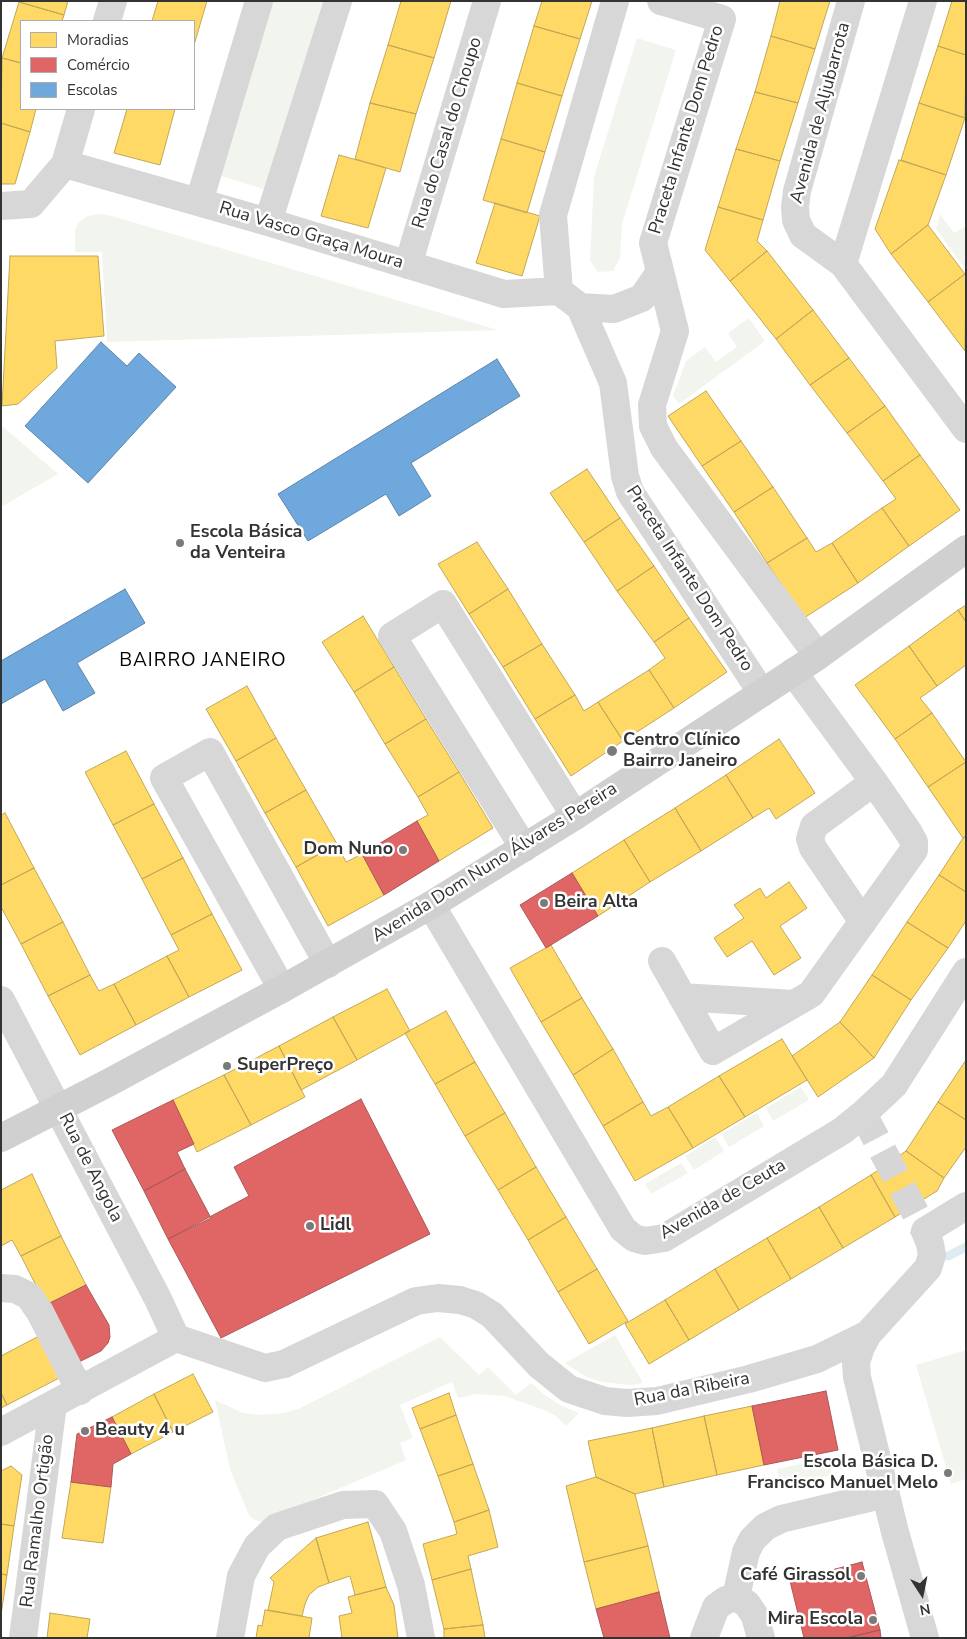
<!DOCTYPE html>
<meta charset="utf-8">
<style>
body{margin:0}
#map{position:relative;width:967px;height:1639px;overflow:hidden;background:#fff;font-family:"Nunito Sans",sans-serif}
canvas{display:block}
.frame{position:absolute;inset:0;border:2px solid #333;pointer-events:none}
.legend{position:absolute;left:20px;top:20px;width:175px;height:90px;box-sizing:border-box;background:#fff;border:1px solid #adadad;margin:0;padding:6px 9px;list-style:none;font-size:15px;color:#333}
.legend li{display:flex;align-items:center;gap:10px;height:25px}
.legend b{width:25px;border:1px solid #adadad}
.north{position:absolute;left:897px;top:1569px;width:50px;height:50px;-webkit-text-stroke:4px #fff;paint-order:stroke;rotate:169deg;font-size:14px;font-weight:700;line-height:20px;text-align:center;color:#333}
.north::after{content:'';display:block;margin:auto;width:18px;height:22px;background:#333;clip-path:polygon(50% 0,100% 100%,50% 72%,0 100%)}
</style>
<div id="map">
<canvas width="967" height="1639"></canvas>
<div class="frame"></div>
<ul class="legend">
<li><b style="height:14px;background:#ffd966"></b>Moradias</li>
<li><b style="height:14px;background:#e06666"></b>Comércio</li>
<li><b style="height:14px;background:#6fa8dc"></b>Escolas</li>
</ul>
<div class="north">N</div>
</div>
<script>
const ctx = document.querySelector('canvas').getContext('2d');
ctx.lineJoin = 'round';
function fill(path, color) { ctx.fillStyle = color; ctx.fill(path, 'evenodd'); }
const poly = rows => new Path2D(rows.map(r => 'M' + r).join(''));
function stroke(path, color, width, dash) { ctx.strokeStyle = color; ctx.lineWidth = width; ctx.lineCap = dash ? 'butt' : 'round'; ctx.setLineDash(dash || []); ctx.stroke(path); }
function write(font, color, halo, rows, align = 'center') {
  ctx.font = font + ' "Nunito Sans",sans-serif'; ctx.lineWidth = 5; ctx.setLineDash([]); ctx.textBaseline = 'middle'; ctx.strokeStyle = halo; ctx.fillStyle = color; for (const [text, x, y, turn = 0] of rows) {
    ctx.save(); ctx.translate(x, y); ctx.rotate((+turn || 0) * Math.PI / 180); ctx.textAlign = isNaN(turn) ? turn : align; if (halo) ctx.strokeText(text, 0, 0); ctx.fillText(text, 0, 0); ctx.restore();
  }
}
const green = poly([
 [273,1,323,1,267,190,221,176],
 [637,38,676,50,622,224,620,259,613,271,598,272,590,261,594,177],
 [100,214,112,216,498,330,107,342,102,252,75,252,75,230,79,222,88,216],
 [940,214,954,233,966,226,966,270,936,229],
 [749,318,765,341,679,404,673,396,686,361,705,347,716,362,737,347,728,333],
 [1,425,58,474,1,507],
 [801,1087,809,1100,773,1121,766,1108],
 [757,1113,764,1126,729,1147,721,1134],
 [715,1137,724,1151,694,1170,685,1156],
 [681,1163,688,1173,651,1194,645,1184],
 [615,1335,643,1383,631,1385,603,1382,588,1378,565,1363],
 [440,1337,479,1375,488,1367,516,1395,531,1383,546,1396,562,1406,579,1413,566,1426,556,1416,547,1411,505,1396,476,1394,458,1398,452,1382,400,1405,413,1438,400,1443,406,1460,261,1522,253,1519,249,1515,230,1469,215,1400,243,1413,259,1415,284,1413,298,1409],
 [966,1350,966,1479,951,1484,916,1365],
 [829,1458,832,1475,780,1486,777,1469]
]);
const homes = poly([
 [20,1,68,1,64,15,19,2,20,1],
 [158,1,207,1,194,45,194,21,152,21,158,1],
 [401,1,451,1,434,58,388,45,401,1],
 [542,1,592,1,580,39,534,26,542,1],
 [780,1,830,1,815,49,771,36,780,1],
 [952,1,966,1,966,55,938,46,952,1],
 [19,2,64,15,62,21,21,21,21,63,2,58,19,2],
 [534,26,580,39,562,96,517,83,534,26],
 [771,36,815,49,798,103,755,92,771,36],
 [388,45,434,58,416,114,370,103,388,45],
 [938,46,966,55,965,118,919,103,938,46],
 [2,58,21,63,21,109,36,109,30,132,1,123,2,58],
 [517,83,562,96,545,152,501,139,517,83],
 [755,92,798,103,780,161,736,149,755,92],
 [370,103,416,114,400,172,355,159,370,103],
 [919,103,965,118,946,175,901,160,919,103],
 [127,109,175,109,160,165,114,153,127,109],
 [1,123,30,132,15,184,1,184,1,123],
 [501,139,545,152,527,213,483,200,501,139],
 [736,149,780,161,763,220,718,207,736,149],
 [339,155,386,168,368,228,321,216,339,155],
 [899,160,946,175,928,225,891,254,875,229,899,160],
 [495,203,540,216,522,276,476,263,495,203],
 [718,207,763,220,757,241,767,251,730,281,705,250,718,207],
 [928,225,965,274,928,302,891,254,928,225],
 [767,251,813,310,776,339,730,281,767,251],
 [10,256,98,256,104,336,55,341,57,368,18,404,2,406,10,256],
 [965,274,966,275,965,351,928,302,965,274],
 [813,310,849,358,810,385,776,339,813,310],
 [849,358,885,406,847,433,810,385,849,358],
 [706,391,741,441,702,466,668,416,706,391],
 [885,406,920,455,883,481,847,433,885,406],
 [741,441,773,487,734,512,702,466,741,441],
 [920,455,960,510,909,546,882,508,896,499,883,481,920,455],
 [587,469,620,518,584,542,550,493,587,469],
 [773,487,807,538,767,563,734,512,773,487],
 [882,508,909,546,858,583,832,543,882,508],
 [620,518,654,566,617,591,584,542,620,518],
 [807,538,816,552,832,543,858,583,804,618,767,563,807,538],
 [477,542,508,589,469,614,438,564,477,542],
 [654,566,689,618,654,642,617,591,654,566],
 [508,589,542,644,503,667,469,614,508,589],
 [966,605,966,622,958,610,966,605],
 [958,610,966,622,966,665,937,686,909,646,958,610],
 [363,616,394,667,354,692,322,642,363,616],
 [689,618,727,672,674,708,649,670,665,658,654,642,689,618],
 [542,644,575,695,535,719,503,667,542,644],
 [909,646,937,686,920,698,932,713,895,739,855,685,909,646],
 [394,667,426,719,385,744,354,692,394,667],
 [649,670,674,708,623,741,598,702,649,670],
 [247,686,276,738,236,761,206,709,247,686],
 [575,695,584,711,598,702,623,741,571,776,535,719,575,695],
 [932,713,966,762,928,787,895,739,932,713],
 [426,719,459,772,418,797,385,744,426,719],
 [276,738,306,790,265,813,236,761,276,738],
 [779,739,815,793,776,819,769,808,753,818,726,775,779,739],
 [126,751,154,804,113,825,85,772,126,751],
 [966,762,966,836,963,838,928,787,966,762],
 [459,772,493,828,439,861,417,821,428,815,418,797,459,772],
 [726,775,753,818,701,851,675,808,726,775],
 [306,790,337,844,296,867,265,813,306,790],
 [154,804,183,858,142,879,113,825,154,804],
 [675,808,701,851,650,882,624,840,675,808],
 [5,813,34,868,1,885,1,815,5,813],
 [966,836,966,892,939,875,963,838,966,836],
 [624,840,650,882,598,916,572,873,624,840],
 [337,844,346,862,362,854,384,895,328,926,296,867,337,844],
 [183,858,212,914,171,935,142,879,183,858],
 [34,868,63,922,21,944,1,907,1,885,34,868],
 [939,875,966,892,966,921,948,948,907,922,939,875],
 [789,882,807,908,780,926,801,958,774,975,752,941,727,957,714,938,744,918,734,905,760,888,766,898,789,882],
 [212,914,242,970,189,997,167,956,179,950,171,935,212,914],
 [63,922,90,975,48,996,21,944,63,922],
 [907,922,948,948,911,1000,872,975,907,922],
 [551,945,582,998,541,1022,510,968,551,945],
 [167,956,189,997,136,1025,114,984,167,956],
 [90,975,99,991,114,984,136,1025,80,1055,48,996,90,975],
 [872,975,911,1000,874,1058,840,1022,872,975],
 [387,989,410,1031,357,1060,333,1017,387,989],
 [582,998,613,1049,573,1075,541,1022,582,998],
 [446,1011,475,1062,435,1084,405,1033,446,1011],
 [333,1017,357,1060,301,1090,279,1046,333,1017],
 [840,1022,874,1058,818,1097,792,1056,840,1022],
 [782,1039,807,1080,745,1117,719,1076,782,1039],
 [279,1046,305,1097,251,1125,224,1075,279,1046],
 [613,1049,643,1102,603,1126,573,1075,613,1049],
 [966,1060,966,1120,938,1102,966,1060],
 [475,1062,505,1113,465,1136,435,1084,475,1062],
 [224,1075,251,1125,197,1152,173,1100,224,1075],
 [719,1076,745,1117,693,1148,668,1107,719,1076],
 [643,1102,651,1116,668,1107,693,1148,635,1181,603,1126,643,1102],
 [938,1102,966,1120,966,1147,944,1178,906,1151,938,1102],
 [505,1113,536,1167,498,1190,465,1136,505,1113],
 [906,1151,944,1178,937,1191,895,1217,871,1175,906,1151],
 [536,1167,566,1217,528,1240,498,1190,536,1167],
 [32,1174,61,1236,21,1256,12,1240,1,1246,1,1190,32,1174],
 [871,1175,895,1217,843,1248,819,1207,871,1175],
 [819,1207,843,1248,791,1279,767,1238,819,1207],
 [566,1217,597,1269,558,1292,528,1240,566,1217],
 [61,1236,86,1285,46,1305,21,1256,61,1236],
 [767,1238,791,1279,739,1310,715,1269,767,1238],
 [597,1269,628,1321,589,1344,558,1292,597,1269],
 [715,1269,739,1310,689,1340,665,1300,715,1269],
 [665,1300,689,1340,649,1364,625,1324,665,1300],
 [41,1335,61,1377,7,1405,1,1393,1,1356,41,1335],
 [193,1374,213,1412,173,1432,154,1394,193,1374],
 [1,1393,7,1405,1,1408,1,1393],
 [449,1393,456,1415,420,1429,412,1408,449,1393],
 [154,1394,173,1432,131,1454,112,1417,154,1394],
 [752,1406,764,1465,717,1475,704,1416,752,1406],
 [456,1415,473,1464,438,1476,420,1429,456,1415],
 [704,1416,717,1475,664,1487,652,1428,704,1416],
 [652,1428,664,1487,635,1494,596,1477,588,1441,652,1428],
 [473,1464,489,1510,454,1522,438,1476,473,1464],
 [11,1466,22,1475,14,1526,1,1524,1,1471,11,1466],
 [596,1477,635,1494,648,1546,584,1562,566,1486,596,1477],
 [71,1482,111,1487,103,1543,62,1538,71,1482],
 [489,1510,498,1547,468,1556,471,1569,432,1580,423,1544,457,1534,454,1522,489,1510],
 [368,1522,386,1587,355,1595,350,1576,329,1583,316,1538,368,1522],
 [1,1524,14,1526,7,1575,1,1574,1,1524],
 [316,1538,329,1583,318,1587,309,1595,305,1604,302,1616,268,1610,274,1582,270,1578,316,1538],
 [648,1546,659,1592,596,1609,584,1562,648,1546],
 [471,1569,483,1625,444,1629,432,1580,471,1569],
 [1,1574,7,1575,1,1615,1,1574],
 [386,1587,394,1605,398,1638,342,1638,339,1616,352,1613,348,1597,386,1587],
 [265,1610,312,1618,309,1638,256,1638,258,1625,262,1626,265,1610],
 [50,1613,90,1619,87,1638,47,1638,50,1613],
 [483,1625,485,1638,444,1638,444,1629,483,1625]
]);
const shops = poly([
 [417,821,439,861,384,895,362,854,417,821],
 [572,873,598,916,546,948,520,905,572,873],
 [361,1099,430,1234,221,1338,168,1239,249,1196,234,1167,361,1099],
 [173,1100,194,1144,177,1152,185,1169,144,1191,112,1130,173,1100],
 [185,1169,211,1218,168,1239,144,1191,185,1169],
 [86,1285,109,1325,110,1337,108,1343,101,1351,59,1372,46,1305,86,1285],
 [826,1391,838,1450,764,1465,752,1406,826,1391],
 [112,1417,131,1454,113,1464,111,1487,71,1482,77,1434,112,1417],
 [862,1562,880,1630,846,1638,804,1638,790,1581,862,1562],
 [659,1592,670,1638,604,1638,596,1609,659,1592],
 [880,1630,881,1638,846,1638,880,1630]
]);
const schools = poly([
 [101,342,127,366,139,353,176,387,88,483,25,426,101,342],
 [497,359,520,396,411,463,431,496,399,516,386,494,308,541,278,494,497,359],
 [125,589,145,623,77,663,95,693,63,711,45,679,1,704,1,661,125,589]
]);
const stream = poly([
 [948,1256,966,1247]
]);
const streetTunnel = poly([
 [863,1114,925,1231]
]);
const street = poly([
 [615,1,553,215,559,291,580,307,613,383,625,476,630,492,762,693],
 [661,1,722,19,653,243,675,331,652,405,653,426,664,448,818,656],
 [851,1,797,191,795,207,796,220,803,235,843,264,966,429],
 [107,21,113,1],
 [65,164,268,222,504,294,559,291],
 [199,202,259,1],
 [1,206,31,204,65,164,81,109],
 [268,222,338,1],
 [843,264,923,1],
 [408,265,487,1],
 [580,307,614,309,642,298,660,272],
 [793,672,874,782,814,826,810,839,813,848,863,922],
 [524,848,392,636,443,604,575,816],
 [431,905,623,1229,634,1238,645,1241,664,1238,842,1131,863,1114,894,1085,966,972],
 [662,961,713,1051,811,994,914,850,914,842,909,833,874,782],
 [282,989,164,778,210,752,328,964],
 [682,997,793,1004],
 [1,1000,158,1299,176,1338],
 [1,1288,15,1289,29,1296,40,1312,80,1391],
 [868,1334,861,1347,856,1362,857,1377,895,1532,925,1638],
 [176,1338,265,1368,284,1364,416,1301,438,1298,460,1300,476,1305,492,1315,539,1365,569,1389,605,1401,627,1403,657,1401,749,1379,817,1359,868,1334,928,1268,932,1255,930,1244,925,1231,966,1206],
 [1,1432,176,1338],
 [736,1597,746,1552,752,1540,765,1527,781,1519,886,1494],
 [23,1638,53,1404],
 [230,1638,241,1576,257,1546,277,1527,343,1505,375,1504,393,1531,411,1585,421,1638],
 [704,1638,716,1607,726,1600,736,1597,747,1604,755,1616,761,1638]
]);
const secondary = poly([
 [1,1138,108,1083,282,989,431,905,575,816,818,656,966,549]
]);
const markers = [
 [180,543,5,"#7a7a7a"],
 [612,751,6,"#7a7a7a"],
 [403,850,5,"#7a7a7a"],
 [544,903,5,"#7a7a7a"],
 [227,1066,5,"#7a7a7a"],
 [310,1226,5,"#7a7a7a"],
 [85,1431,5,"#7a7a7a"],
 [948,1473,5,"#7a7a7a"],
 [861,1576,5,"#7a7a7a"],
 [873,1620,5,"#7a7a7a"]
];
const streetNames = [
 ["Avenida de Aljubarrota",821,113,-75],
 ["Praceta Infante Dom Pedro",687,130,-73],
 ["Rua do Casal do Choupo",448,133,-73],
 ["Rua Vasco Graça Moura",311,236,17],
 ["Praceta Infante Dom Pedro",689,579,57],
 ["Avenida Dom Nuno Álvares Pereira",495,863,-32],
 ["Rua de Angola",90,1168,63],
 ["Avenida de Ceuta",723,1200,-30],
 ["Rua da Ribeira",692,1390,-11],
 ["Rua Ramalho Ortigão",38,1521,-83]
];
const poiNames = [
 ["Escola Básica",190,533],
 ["da Venteira",190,554],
 ["Centro Clínico",623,741],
 ["Bairro Janeiro",623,762],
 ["Dom Nuno",393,850,"right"],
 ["Beira Alta",554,903],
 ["SuperPreço",237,1066],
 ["Lidl",320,1226],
 ["Beauty 4 u",95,1431],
 ["Escola Básica D.",938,1463,"right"],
 ["Francisco Manuel Melo",938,1484,"right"],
 ["Café Girassol",851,1576,"right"],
 ["Mira Escola",863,1620,"right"]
];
const neighbourhoodNames = [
 ["BAIRRO JANEIRO",203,661]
];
fill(green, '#f1f5ed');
fill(homes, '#ffd966');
stroke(homes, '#c2a757', 1);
fill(shops, '#e06666');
stroke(shops, '#ac5757', 1);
fill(schools, '#6fa8dc');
stroke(schools, '#5d85a9', 1);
stroke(stream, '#ddebf3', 9);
stroke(streetTunnel, '#d6d6d6', 28, [28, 14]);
stroke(street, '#d7d7d7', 28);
stroke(secondary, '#d0d0d0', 28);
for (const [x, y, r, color] of markers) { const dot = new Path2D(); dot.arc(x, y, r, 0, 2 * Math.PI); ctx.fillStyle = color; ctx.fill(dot); stroke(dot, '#fff', 2); }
write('18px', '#333', '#fff', streetNames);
write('bold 18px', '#333', '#fff', poiNames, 'left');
ctx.letterSpacing = '1px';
write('19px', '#000', '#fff', neighbourhoodNames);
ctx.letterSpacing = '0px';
</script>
